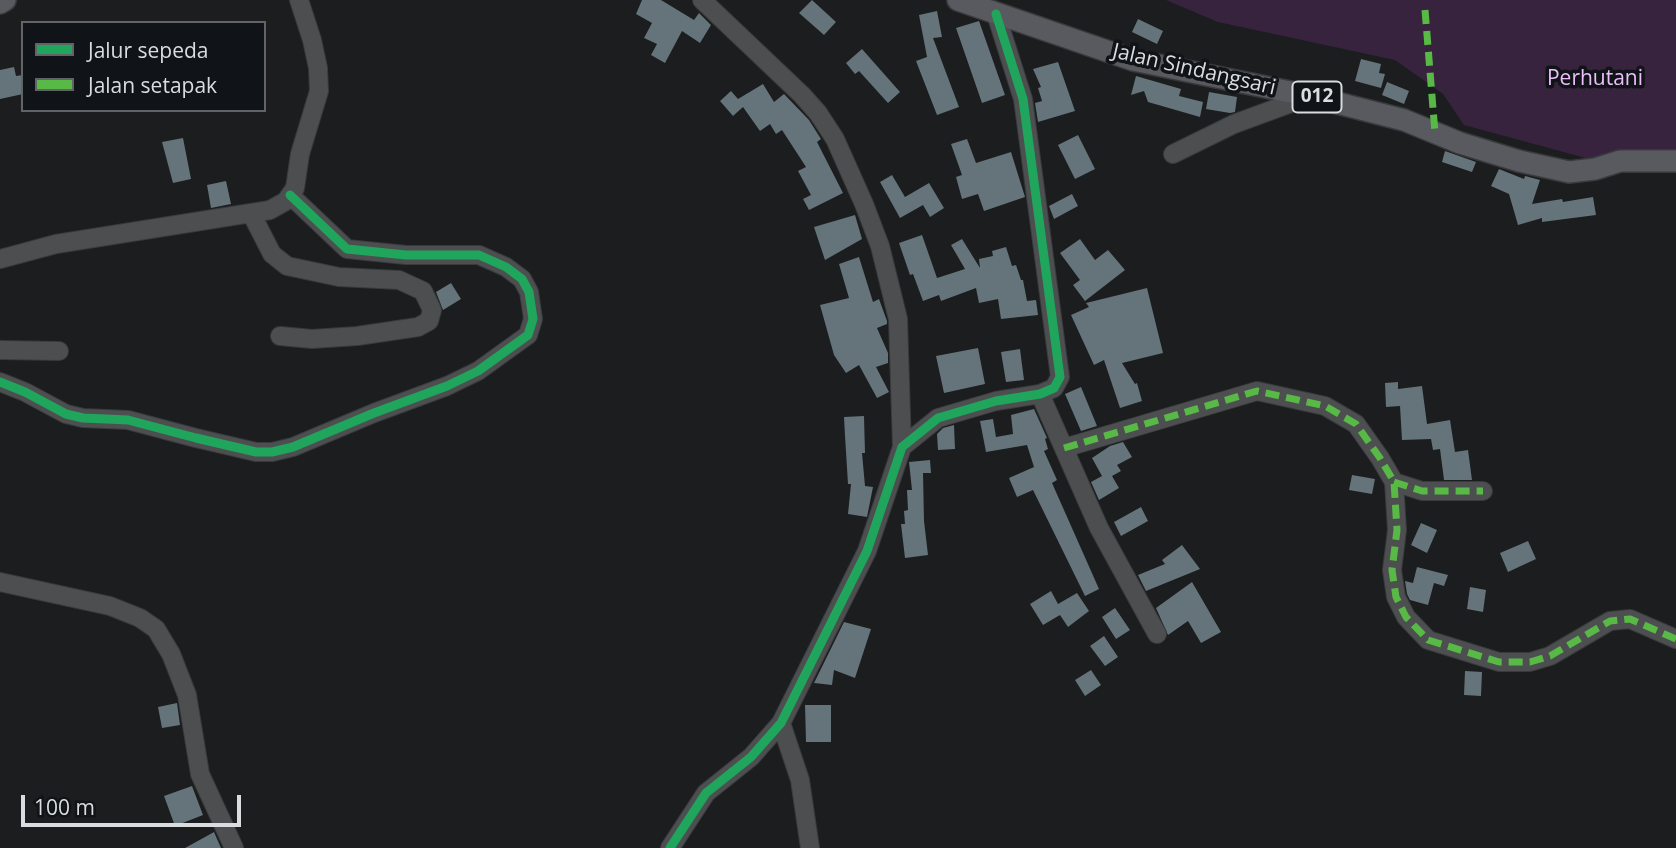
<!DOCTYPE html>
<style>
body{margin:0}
#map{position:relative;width:1676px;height:848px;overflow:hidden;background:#1b1d1f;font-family:"Open Sans",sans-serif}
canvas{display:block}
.legend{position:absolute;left:21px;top:21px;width:245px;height:91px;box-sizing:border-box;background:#101317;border:2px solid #616467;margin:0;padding:9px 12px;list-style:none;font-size:21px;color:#dadde0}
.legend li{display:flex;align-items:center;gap:14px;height:35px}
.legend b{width:35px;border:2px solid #616467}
.scale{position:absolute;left:21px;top:795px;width:220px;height:32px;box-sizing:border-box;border:4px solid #dadde0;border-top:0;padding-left:9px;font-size:21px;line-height:24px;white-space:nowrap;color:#dadde0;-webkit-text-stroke:5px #101317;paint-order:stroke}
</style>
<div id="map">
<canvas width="1676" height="848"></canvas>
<ul class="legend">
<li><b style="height:9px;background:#20a55d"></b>Jalur sepeda</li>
<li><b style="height:9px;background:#58b947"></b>Jalan setapak</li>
</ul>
<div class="scale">100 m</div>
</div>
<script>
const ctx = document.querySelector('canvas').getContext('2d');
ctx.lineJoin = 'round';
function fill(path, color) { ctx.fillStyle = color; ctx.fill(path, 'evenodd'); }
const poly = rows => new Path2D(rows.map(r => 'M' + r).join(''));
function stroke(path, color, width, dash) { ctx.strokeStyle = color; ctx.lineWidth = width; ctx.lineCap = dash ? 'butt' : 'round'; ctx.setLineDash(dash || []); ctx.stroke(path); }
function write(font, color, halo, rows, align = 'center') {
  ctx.font = font + ' "Open Sans",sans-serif'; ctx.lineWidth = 7; ctx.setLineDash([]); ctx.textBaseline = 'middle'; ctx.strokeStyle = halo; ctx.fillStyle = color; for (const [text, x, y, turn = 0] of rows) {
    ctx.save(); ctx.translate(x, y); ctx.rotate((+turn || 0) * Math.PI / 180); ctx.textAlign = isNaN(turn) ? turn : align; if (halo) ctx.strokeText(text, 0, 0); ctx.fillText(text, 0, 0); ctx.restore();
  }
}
const green = poly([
 [1166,0,1676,0,1676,149,1593,160,1464,125,1443,94,1395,60,1218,22]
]);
const building = poly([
 [642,0,661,0,694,20,699,13,711,25,700,43,682,31,665,63,651,55,657,44,644,38,652,23,636,14],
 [812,0,836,22,824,35,799,13],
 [937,11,942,37,933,38,959,107,937,115,916,61,927,57,919,15],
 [1138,19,1163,31,1157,44,1132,32],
 [979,21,1005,95,982,103,956,28],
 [862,49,900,92,888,103,859,71,855,74,846,63],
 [1361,59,1381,64,1379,73,1385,74,1381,88,1355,81],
 [1058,62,1075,111,1038,122,1035,103,1042,101,1038,88,1041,87,1033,69],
 [14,67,16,76,23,75,23,94,0,99,0,70],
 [1136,76,1181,89,1179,96,1203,102,1200,117,1148,102,1144,91,1131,95],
 [1387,82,1409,91,1404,104,1382,95],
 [763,84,774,102,784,94,809,120,821,139,817,142,843,193,809,210,803,199,811,195,798,171,806,167,782,130,776,134,770,124,760,131,743,107,733,116,720,101,731,91,738,99],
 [1209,92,1237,97,1235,112,1230,113,1206,109],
 [1078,135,1095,169,1075,179,1058,145],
 [183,138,191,179,173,183,162,142],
 [967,139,976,163,1011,152,1025,197,984,211,978,194,962,199,956,177,962,175,951,144],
 [1445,151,1476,162,1472,172,1442,162],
 [1499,169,1524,179,1525,176,1540,180,1532,204,1562,199,1563,202,1593,197,1596,215,1542,222,1542,218,1518,225,1509,194,1491,186],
 [892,175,905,197,929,183,944,208,930,217,923,205,900,218,880,182],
 [226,181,231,204,211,208,207,185],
 [1072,194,1078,206,1054,219,1049,206],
 [855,215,862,239,825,260,814,227],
 [922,235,937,278,965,269,951,245,962,239,980,268,979,259,993,256,992,251,1006,247,1012,266,1016,265,1021,280,1023,280,1027,301,1036,300,1038,315,1001,319,998,299,979,303,976,288,941,301,939,295,923,301,913,274,910,275,899,243],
 [1080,239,1095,260,1108,250,1125,270,1085,301,1073,285,1080,280,1060,253],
 [859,257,873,302,879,299,887,321,887,324,877,328,888,353,888,363,876,367,889,392,877,398,859,365,846,373,834,355,820,305,849,298,839,264],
 [451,283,461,299,443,310,436,292],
 [1147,288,1163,353,1122,363,1135,384,1137,383,1142,401,1120,408,1104,360,1094,365,1071,315,1089,307,1086,303],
 [978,348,985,384,944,393,936,356],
 [1020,349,1024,380,1006,382,1001,352],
 [1398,382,1398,389,1422,386,1427,424,1450,420,1455,452,1468,450,1472,480,1444,480,1440,449,1433,450,1431,439,1402,440,1400,406,1386,407,1385,383],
 [1081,387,1097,426,1081,431,1065,394],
 [1034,409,1047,438,1045,439,1048,449,1044,451,1057,480,1052,483,1099,589,1085,596,1033,490,1017,497,1009,478,1034,467,1027,445,986,452,980,421,993,419,996,437,1013,434,1011,415],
 [864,416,865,453,862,453,865,486,873,487,867,517,848,514,851,484,848,484,845,436,844,417],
 [954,425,955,449,938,450,937,434,943,428],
 [1123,442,1132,457,1117,465,1121,471,1112,476,1119,488,1099,500,1091,482,1102,476,1092,458,1110,446],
 [930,460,931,473,923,473,924,521,928,555,905,558,901,524,905,524,904,511,908,510,907,490,912,490,909,462],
 [1352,475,1375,479,1372,494,1349,490],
 [1141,507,1148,521,1121,536,1114,522],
 [1421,523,1437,530,1427,553,1411,545],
 [1528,541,1536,559,1508,572,1500,553],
 [1182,545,1200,569,1146,591,1138,575,1165,564,1162,560],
 [1417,567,1448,575,1444,586,1434,583,1428,605,1410,600,1407,594,1405,581,1413,583],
 [1192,582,1221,632,1201,643,1188,621,1168,635,1156,608],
 [1470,587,1486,590,1483,612,1467,609],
 [1051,591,1058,604,1077,593,1089,611,1068,627,1060,615,1043,625,1030,604],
 [1115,608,1130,630,1116,639,1102,617],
 [844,622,871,629,855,678,834,670,832,685,814,683],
 [1104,636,1118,657,1105,666,1090,646],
 [1091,670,1101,685,1085,696,1075,680],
 [1465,671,1482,672,1481,696,1464,695],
 [177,703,180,725,162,728,158,707],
 [805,705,831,705,831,742,806,742],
 [192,786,203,815,175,826,164,796],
 [214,832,221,848,185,848,205,837]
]);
const minor = poly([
 [702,0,802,95,818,113,835,139,864,204,880,246,898,319,902,447],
 [1173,154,1234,124,1310,96],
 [251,213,272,254,287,266,339,277,399,280,423,291,432,310,429,321,418,327,357,336,312,339,280,336],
 [0,259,56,244,270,210,286,201,295,188,300,154,319,91,318,68,312,40,299,0],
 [0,350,59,351],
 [0,382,25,392,66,414,83,418,128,420,196,438,256,452,272,452,293,447,374,413,447,386,478,371,528,335,533,319,529,292,522,279,506,267,479,255,406,255,347,249,290,195],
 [1040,394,1099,528,1157,634],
 [1064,448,1257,391,1325,406,1356,424,1380,458,1394,482,1397,530,1392,570,1396,597,1406,617,1428,640,1499,662,1530,662,1550,656,1610,621,1630,619,1676,639],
 [1394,482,1422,491,1483,491],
 [0,582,110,606,140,618,156,629,171,654,187,695,200,774,234,848],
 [781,723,800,780,810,848],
 [670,848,706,793,751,757,781,723,867,551,902,447,938,418,996,401,1040,394,1054,388,1060,377,1023,99,996,14]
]);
const major = poly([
 [958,0,1133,60,1310,96,1404,120,1460,143,1519,161,1569,172,1595,169,1620,161,1676,161],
 [0,3,5,0]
]);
const quiet = poly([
 [1425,10,1435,133],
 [1064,448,1257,391,1325,406,1356,424,1380,458,1394,482,1397,530,1392,570,1396,597,1406,617,1428,640,1499,662,1530,662,1550,656,1610,621,1630,619,1676,639],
 [1394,482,1422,491,1483,491]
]);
const cycleway = poly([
 [0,382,25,392,66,414,83,418,128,420,196,438,256,452,272,452,293,447,374,413,447,386,478,371,528,335,533,319,529,292,522,279,506,267,479,255,406,255,347,249,290,195],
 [670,848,706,793,751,757,781,723,867,551,902,447,938,418,996,401,1040,394,1054,388,1060,377,1023,99,996,14]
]);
const shields = [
 [1317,97,49]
];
const shieldNames = [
 ["012",1317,97]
];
const streetNames = [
 ["Jalan Sindangsari",1194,70,13]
];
const parkNames = [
 ["Perhutani",1595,79]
];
fill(green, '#38233f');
fill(building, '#64747a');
stroke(minor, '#383a3b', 20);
stroke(major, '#383a3b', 24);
stroke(minor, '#4d4e50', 18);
stroke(major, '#595a60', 21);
stroke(quiet, '#58b947', 7, [14, 7]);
stroke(cycleway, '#20a55d', 9);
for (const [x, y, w] of shields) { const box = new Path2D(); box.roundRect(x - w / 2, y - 15.5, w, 31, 5); ctx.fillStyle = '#101317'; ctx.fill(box); stroke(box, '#dadde0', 2); }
write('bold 19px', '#dadde0', null, shieldNames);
write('21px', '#dadde0', '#101317', streetNames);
write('21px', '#ecbefa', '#101317', parkNames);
</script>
